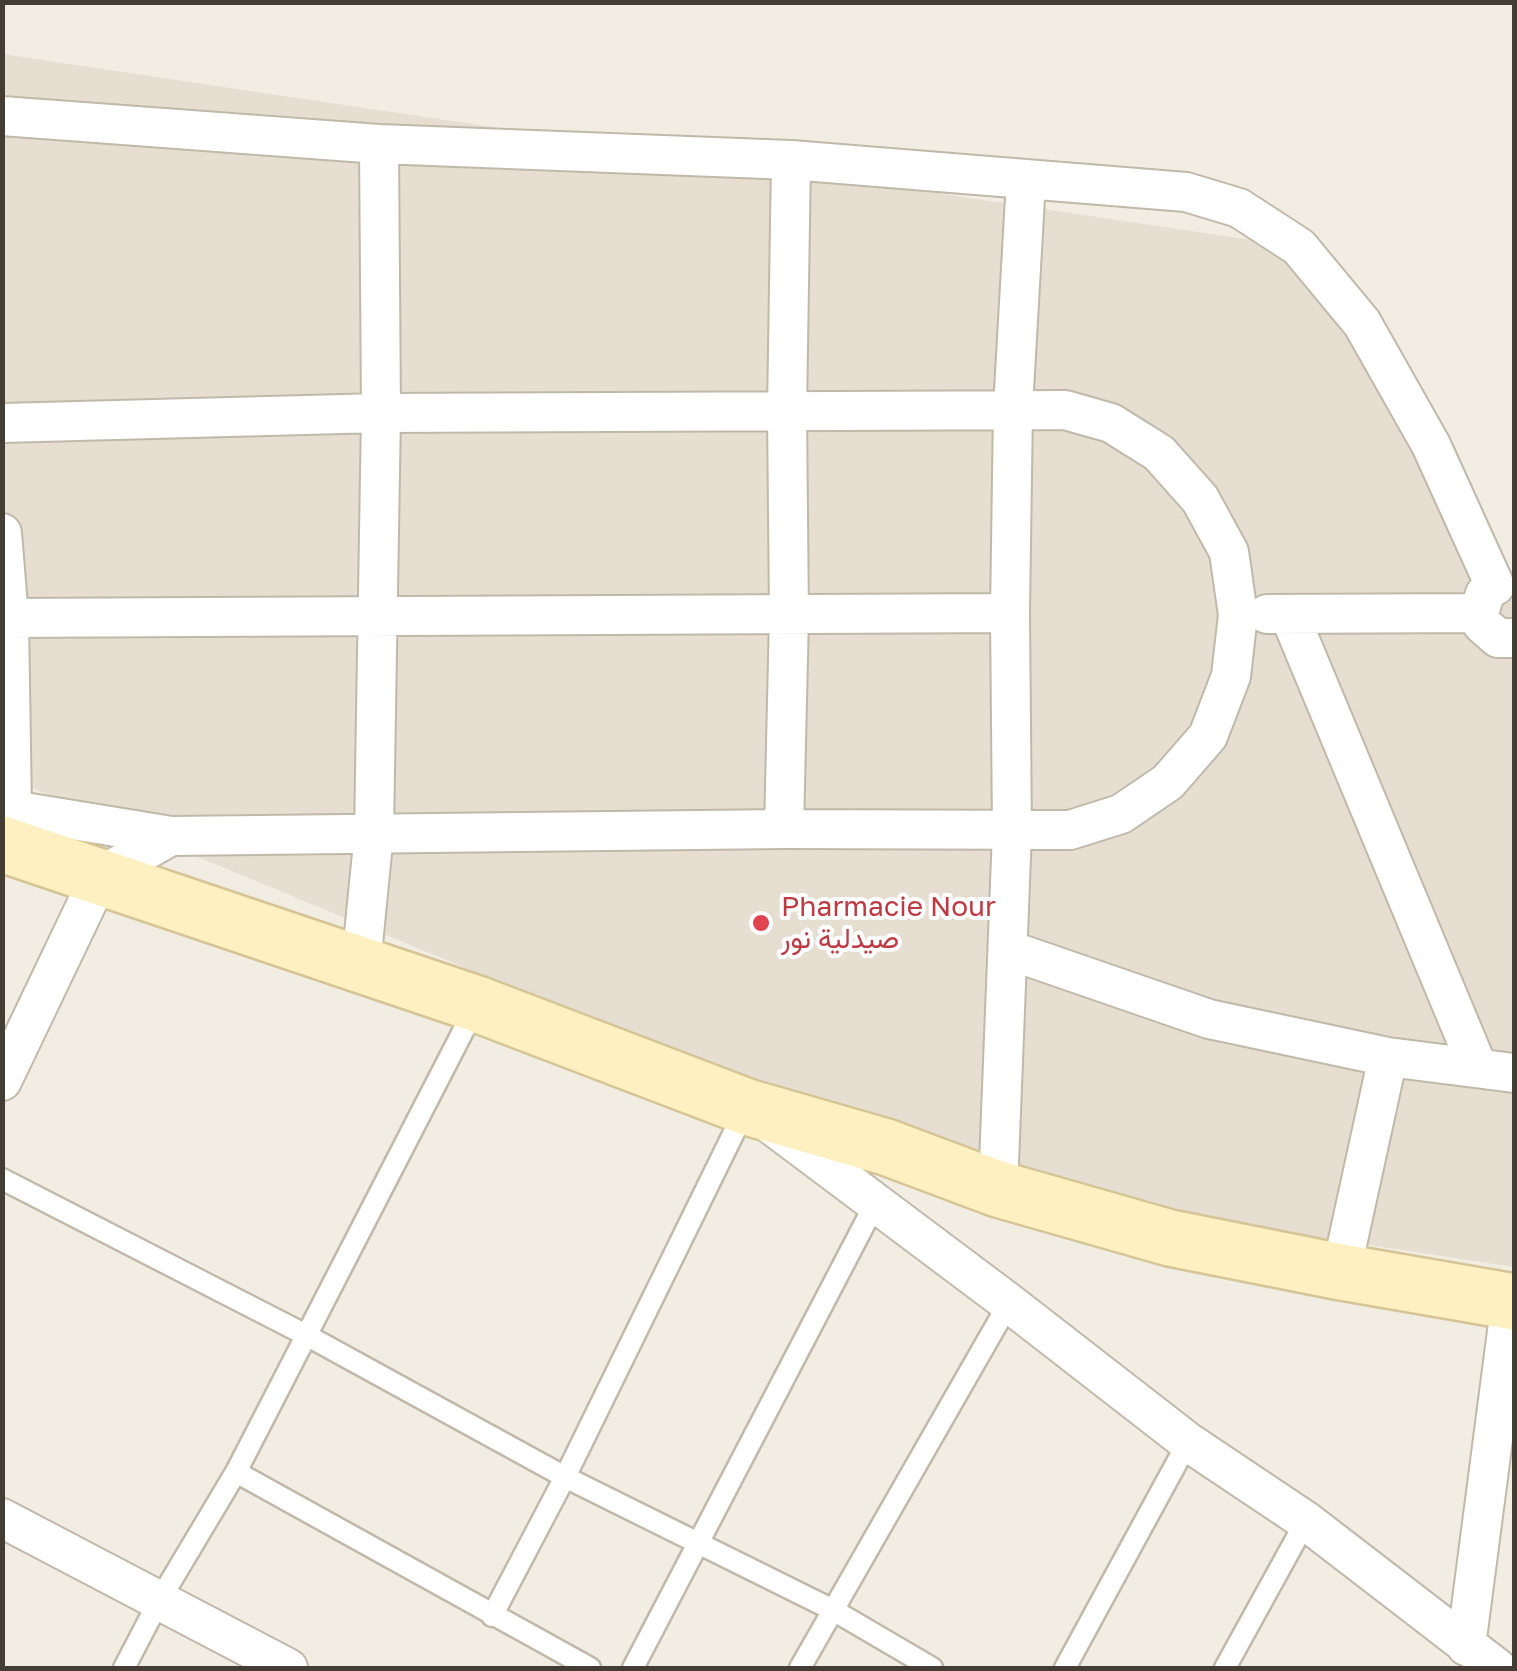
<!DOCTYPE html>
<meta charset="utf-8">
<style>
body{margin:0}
#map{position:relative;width:1517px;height:1671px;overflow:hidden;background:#f2ede3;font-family:"Golos Text",sans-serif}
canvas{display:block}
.frame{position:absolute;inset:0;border:5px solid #433d33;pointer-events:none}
</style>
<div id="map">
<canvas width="1517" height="1671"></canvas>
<div class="frame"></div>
</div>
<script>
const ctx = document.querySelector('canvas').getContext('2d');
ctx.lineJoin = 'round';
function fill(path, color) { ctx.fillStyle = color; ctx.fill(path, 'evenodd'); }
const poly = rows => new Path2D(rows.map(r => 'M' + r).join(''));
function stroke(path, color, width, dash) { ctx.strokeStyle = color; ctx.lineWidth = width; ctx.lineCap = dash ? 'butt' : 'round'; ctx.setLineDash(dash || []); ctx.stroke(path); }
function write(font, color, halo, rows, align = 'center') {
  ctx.font = font + ' "Golos Text",Vazirmatn,sans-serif'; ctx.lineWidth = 8; ctx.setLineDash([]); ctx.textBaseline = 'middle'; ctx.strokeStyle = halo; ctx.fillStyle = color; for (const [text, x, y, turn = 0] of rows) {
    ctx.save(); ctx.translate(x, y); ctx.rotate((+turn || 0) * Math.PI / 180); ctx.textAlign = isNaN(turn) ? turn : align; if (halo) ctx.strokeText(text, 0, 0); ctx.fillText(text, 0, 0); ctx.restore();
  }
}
const residential = poly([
 [2,54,1299,247,1495,586,1514,589,1514,1267,998,1189,3,776]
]);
const service = poly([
 [2,1179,306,1335,565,1477,833,1610,932,1668],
 [236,1472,590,1668],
 [492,1616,565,1477,746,1108],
 [124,1668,159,1601,236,1472,475,1008],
 [633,1668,875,1204],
 [800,1668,1009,1303],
 [1065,1668,1188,1442],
 [1225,1668,1306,1521]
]);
const minor = poly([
 [2,116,379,144,791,160,1186,192,1239,208,1299,247,1362,323,1431,445,1495,586],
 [2,423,381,413,1065,410,1111,423,1159,453,1200,499,1229,552,1238,615,1231,676,1208,736,1168,782,1121,814,1070,830,784,829,171,836,12,810],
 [2,533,9,618,12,810,2,827],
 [1485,594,1479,613,1482,624,1498,638,1514,638],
 [1267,614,1479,613],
 [1289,614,1478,1068],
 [2,618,1010,613],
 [784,829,789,616,787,411,791,160],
 [1009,950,1209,1019,1388,1057,1514,1073],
 [361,964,374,833,381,413,379,144],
 [2,1081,100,876,171,836],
 [769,1123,1009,1303,1188,1442,1306,1521,1497,1668],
 [998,1189,1012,832,1010,613,1013,408,1026,180],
 [1341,1272,1388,1057],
 [2,1518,288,1668],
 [1466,1646,1511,1301]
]);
const secondary = poly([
 [2,844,477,1004,747,1107,886,1147,998,1189,1170,1238,1341,1272,1514,1302]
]);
const markers = [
 [761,923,10,"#e0444e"]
];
const healthNames = [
 ["Pharmacie Nour",781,907],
 ["صيدلية نور",781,939]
];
fill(residential, '#e6dfd1');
stroke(service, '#c0b8a9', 25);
stroke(minor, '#c0b8a9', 42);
stroke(secondary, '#d5c495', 60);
stroke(service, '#fff', 20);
stroke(minor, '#fff', 38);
stroke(secondary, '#fef0c0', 55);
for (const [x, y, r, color] of markers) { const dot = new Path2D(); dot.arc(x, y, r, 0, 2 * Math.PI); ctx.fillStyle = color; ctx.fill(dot); stroke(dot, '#fff', 4); }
write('28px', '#be3a42', '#fff', healthNames, 'left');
</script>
